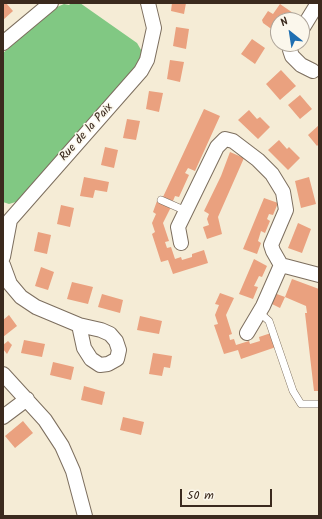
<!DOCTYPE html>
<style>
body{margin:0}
#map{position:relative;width:322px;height:519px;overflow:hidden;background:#f5ecd6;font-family:Kalam,sans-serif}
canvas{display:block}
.frame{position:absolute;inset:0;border:4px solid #3b2a1e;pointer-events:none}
.north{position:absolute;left:270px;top:12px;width:40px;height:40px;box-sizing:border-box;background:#fbf7ec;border:1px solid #aea59a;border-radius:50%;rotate:330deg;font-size:11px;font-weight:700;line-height:16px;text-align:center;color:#3b2a1e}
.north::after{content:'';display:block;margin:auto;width:14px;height:18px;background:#1f6fb2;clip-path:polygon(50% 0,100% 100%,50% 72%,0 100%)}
.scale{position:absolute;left:180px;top:489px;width:92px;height:18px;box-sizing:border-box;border:2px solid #3b2a1e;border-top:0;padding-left:5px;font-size:12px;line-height:14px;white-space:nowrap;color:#3b2a1e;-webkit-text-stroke:3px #fbf7ec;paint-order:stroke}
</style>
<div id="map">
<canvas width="322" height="519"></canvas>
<div class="frame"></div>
<div class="north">N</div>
<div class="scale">50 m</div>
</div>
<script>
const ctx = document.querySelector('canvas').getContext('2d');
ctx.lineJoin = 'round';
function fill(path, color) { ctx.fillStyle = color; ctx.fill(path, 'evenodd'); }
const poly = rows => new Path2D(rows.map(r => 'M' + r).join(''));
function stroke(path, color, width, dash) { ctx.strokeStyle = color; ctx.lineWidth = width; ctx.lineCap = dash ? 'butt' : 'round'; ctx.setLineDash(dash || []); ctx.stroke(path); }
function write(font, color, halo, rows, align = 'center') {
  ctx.font = font + ' Kalam,sans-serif'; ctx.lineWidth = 3; ctx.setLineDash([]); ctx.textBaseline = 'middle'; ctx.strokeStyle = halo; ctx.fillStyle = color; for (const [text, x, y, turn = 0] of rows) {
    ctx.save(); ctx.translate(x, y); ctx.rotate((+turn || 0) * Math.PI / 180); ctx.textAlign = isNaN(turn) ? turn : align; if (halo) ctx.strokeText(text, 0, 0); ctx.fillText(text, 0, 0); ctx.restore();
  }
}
const green = poly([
 [71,3,80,3,137,43,144,55,142,60,19,201,9,204,3,202,3,53,57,7,64,4,69,5]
]);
const building = poly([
 [3,3,6,3,13,11,3,20],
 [172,3,186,3,184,14,171,11],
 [280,4,293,13,289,20,278,20,277,33,263,23,262,20,268,11,273,14],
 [176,27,189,29,186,49,173,46],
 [252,39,265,48,255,64,241,54],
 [170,60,184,62,180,82,167,79],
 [281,70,296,86,280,100,266,84],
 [149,91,163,93,159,112,146,109],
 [300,95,312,109,300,119,288,105],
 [204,109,220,116,195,171,188,168,185,173,189,175,179,197,175,196,173,201,163,197],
 [249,110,257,119,260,117,270,127,258,139,238,120],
 [127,119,140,121,136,140,123,138],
 [319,125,319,144,317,146,308,135],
 [279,140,287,149,289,147,300,158,288,170,268,150],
 [105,147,118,150,114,168,101,165],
 [230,152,244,158,218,217,222,234,207,239,203,227,209,225,207,219,209,214,204,211,221,176],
 [84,177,109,182,107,192,95,190,93,198,80,196],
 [309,177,316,204,301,208,295,181],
 [264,198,278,203,273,215,269,214,267,219,270,221,265,233,261,231,258,241,261,243,257,254,243,249],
 [157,201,171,207,163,223,169,241,165,242,167,248,171,247,175,259,181,257,182,260,192,257,192,254,204,250,208,263,173,274,168,260,161,262,152,234,155,232,152,223,156,214,153,212],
 [61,205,74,208,70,227,57,224],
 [298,223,311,229,302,253,288,248],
 [38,232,51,235,47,254,34,251],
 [254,259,267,266,262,277,259,276,254,286,258,287,253,299,239,294],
 [41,267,54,272,48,290,35,286],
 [292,279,319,289,319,391,314,391,305,313,307,313,306,306,285,297],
 [72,282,93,287,88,304,67,299],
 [220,293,234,298,226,315,232,334,229,335,230,340,234,339,236,345,249,341,250,344,260,341,259,337,271,333,276,347,241,359,238,350,224,354,214,325,218,324,215,315,219,305,215,304],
 [274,293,285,297,280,308,270,303],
 [102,294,123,300,120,313,98,307],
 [9,315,17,326,3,337,3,320],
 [140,316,162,321,159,334,137,330],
 [24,340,45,344,42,357,21,353],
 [8,341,12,345,7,354,3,349,3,345],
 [153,353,172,356,170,368,164,367,162,376,149,374],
 [53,362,74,367,71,380,50,375],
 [84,386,105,392,102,405,81,400],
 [123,417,144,422,141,435,120,430],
 [23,421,33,433,15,448,5,436]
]);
const lane = poly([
 [161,200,186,211],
 [259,312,269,321,293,391,301,404,319,404]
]);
const street = poly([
 [302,29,318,3],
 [3,43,51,3],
 [292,44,290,50,292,56,301,65,313,71],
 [181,243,178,227,217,147,225,139,233,141,258,160,272,174,283,192,286,210,271,245,273,251,281,265],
 [3,257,10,220,141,71,147,60,154,28,148,3],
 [3,265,10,284,21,297,36,307,79,325,84,348,91,359,100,365,108,364,117,359,119,350,116,341,110,334,101,330,79,325],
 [247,333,263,306,281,265,319,275],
 [3,374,45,420,62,446,73,471,85,516],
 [3,417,27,399]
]);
const streetNames = [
 ["Rue de la Paix",87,133,-48]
];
fill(green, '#81c883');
fill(building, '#eaa17f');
stroke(lane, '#7c6e5e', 8);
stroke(street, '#7c6e5e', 16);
stroke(lane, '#fff', 7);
stroke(street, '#fff', 14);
write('12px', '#3b2a1e', '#fbf7ec', streetNames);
</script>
